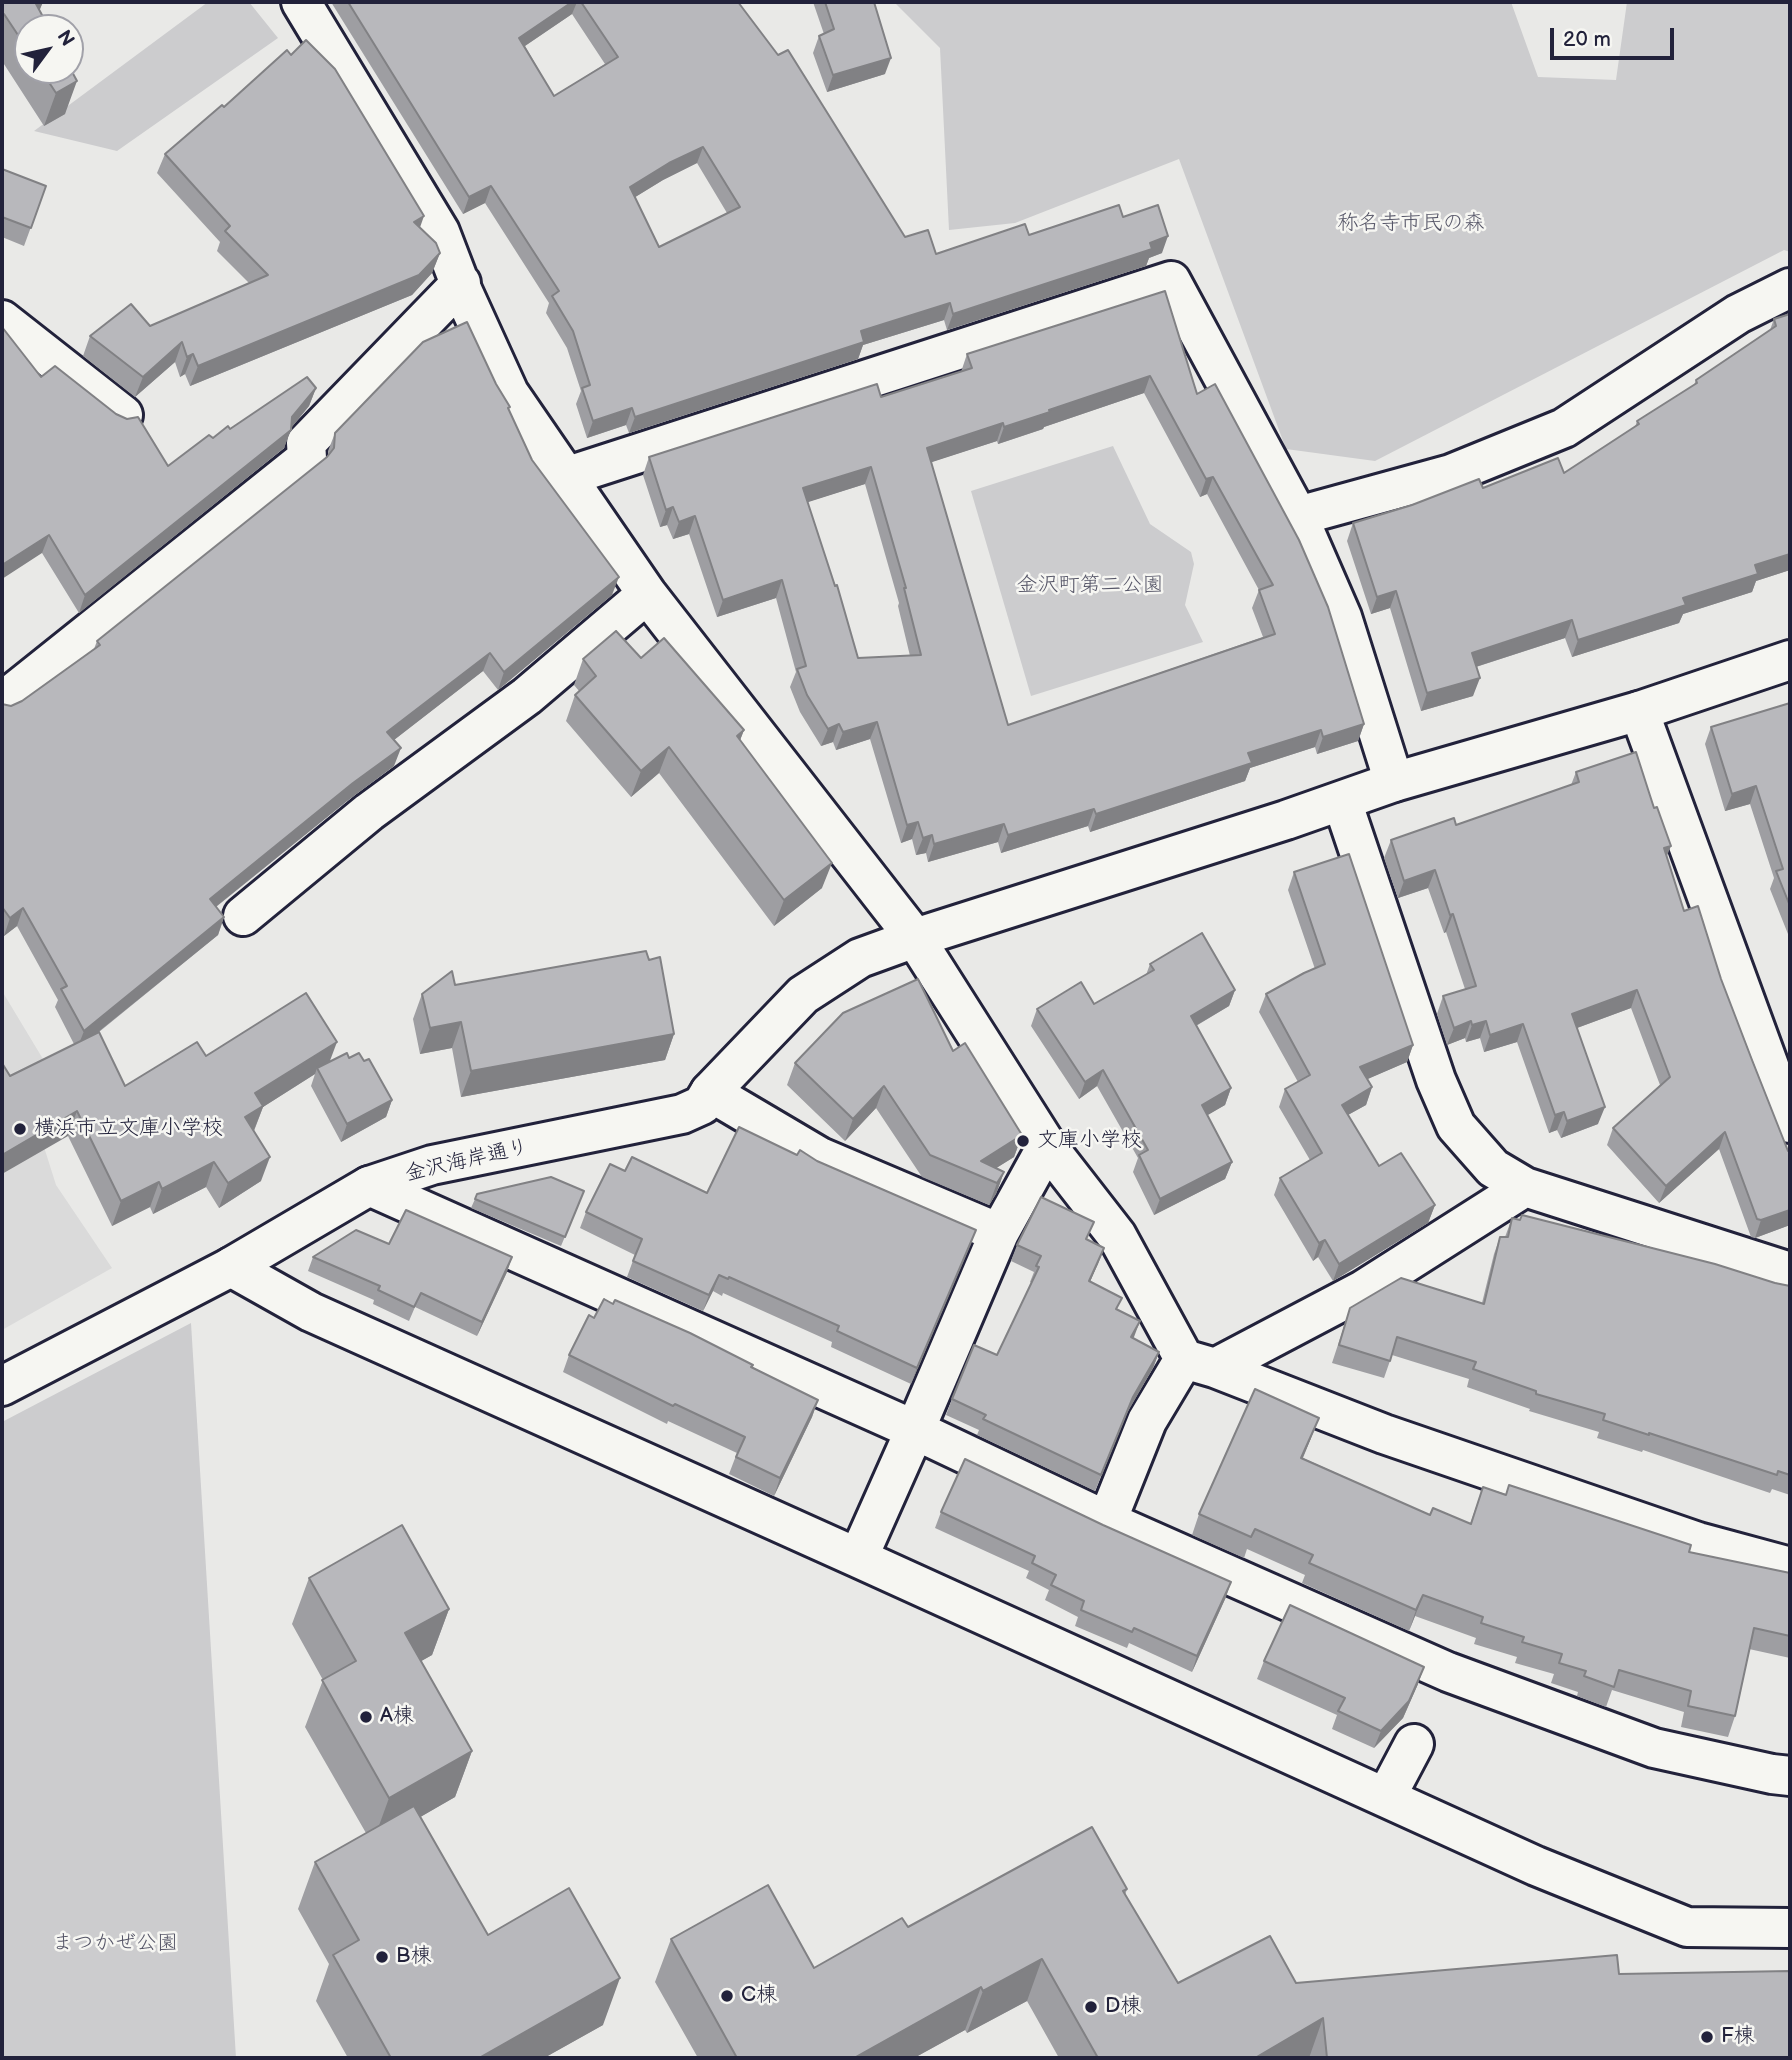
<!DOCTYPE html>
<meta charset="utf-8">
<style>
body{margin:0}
#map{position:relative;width:1792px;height:2060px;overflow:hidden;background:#e9e9e7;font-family:"Balsamiq Sans",sans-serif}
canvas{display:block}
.frame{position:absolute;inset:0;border:4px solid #22223b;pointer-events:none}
.north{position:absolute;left:14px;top:14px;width:70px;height:70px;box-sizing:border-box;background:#f6f6f2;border:2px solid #a1a1a9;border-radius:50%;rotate:57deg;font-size:19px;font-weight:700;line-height:28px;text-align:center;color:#22223b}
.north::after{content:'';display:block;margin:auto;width:24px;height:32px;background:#22223b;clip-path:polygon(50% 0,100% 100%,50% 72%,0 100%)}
.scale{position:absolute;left:1550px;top:28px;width:124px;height:32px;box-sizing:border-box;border:4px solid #22223b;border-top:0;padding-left:9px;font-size:21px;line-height:24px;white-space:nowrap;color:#22223b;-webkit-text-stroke:5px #f6f6f2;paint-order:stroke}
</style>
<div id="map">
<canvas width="1792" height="2060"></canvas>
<div class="frame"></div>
<div class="north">N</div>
<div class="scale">20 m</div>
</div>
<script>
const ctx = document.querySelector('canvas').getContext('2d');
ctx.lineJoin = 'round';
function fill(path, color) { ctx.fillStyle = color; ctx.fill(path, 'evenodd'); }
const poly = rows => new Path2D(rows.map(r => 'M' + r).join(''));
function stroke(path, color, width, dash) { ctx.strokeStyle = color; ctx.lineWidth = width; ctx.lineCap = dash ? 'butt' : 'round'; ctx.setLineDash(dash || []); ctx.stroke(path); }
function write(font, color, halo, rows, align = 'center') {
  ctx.font = font + ' "Balsamiq Sans","Klee One",sans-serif'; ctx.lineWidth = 5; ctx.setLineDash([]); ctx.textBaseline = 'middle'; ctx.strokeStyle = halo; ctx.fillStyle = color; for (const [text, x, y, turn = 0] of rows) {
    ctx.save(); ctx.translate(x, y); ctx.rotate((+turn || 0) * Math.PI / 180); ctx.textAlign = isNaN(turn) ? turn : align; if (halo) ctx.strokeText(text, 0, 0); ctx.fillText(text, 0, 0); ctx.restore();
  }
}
const built = poly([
 [2,991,43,1059,21,1074,56,1185,112,1268,2,1330]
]);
const green = poly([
 [208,2,249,2,278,38,117,151,34,131],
 [894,2,1511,2,1538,77,1616,80,1627,2,1790,2,1790,252,1784,250,1375,461,1286,449,1179,159,1015,223,949,230,940,48],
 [1113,446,1150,524,1191,552,1194,564,1185,605,1203,642,1031,696,971,491],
 [191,1323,236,2058,2,2058,2,1422]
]);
const street = poly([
 [301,2,440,232,463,292,509,393,647,594,915,938,1047,1146,1117,1236,1184,1359,1215,1368,1384,1434,1698,1542,1790,1567],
 [2,320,123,415],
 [565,477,1171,281,1298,516,1342,617,1394,782],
 [1298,516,1451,474,1564,428,1738,314,1790,288],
 [2,702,307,458,306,443,461,283],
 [1639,711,1790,1123],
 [1342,801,1436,1080,1456,1126,1493,1168,1525,1187,1790,1272],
 [243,916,369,812,527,696,647,594],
 [710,1092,820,1157,999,1233],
 [369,1186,915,1430,1107,1521,1448,1672,1654,1748,1772,1774,1790,1776],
 [231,1267,311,1312,858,1558,1536,1866,1687,1927,1790,1928],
 [1215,1368,1363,1290,1525,1187],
 [1107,1521,1147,1421,1184,1359],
 [858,1558,915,1430,999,1233,1047,1146],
 [1386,1797,1414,1744]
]);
const secondary = poly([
 [2,1386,231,1267,369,1186,432,1165,682,1114,702,1105,710,1092,803,995,860,958,915,938,1286,820,1394,782,1639,711,1790,660]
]);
const wall = poly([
 [2,2,43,2,39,10,28,28,28,70,70,70,65,114,44,126,2,61],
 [331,2,738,2,905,237,936,254,1123,217,1162,253,1149,258,1146,266,947,330,944,320,863,345,858,359,629,433,626,425,587,438,576,404,581,391,567,348,546,313,549,303,485,203,463,214],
 [572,14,605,64,554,96,525,46],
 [697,163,727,213,659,247,635,197,663,180],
 [813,2,874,2,885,74,827,92,813,53,819,36,824,34],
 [224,107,420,228,440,253,432,273,412,295,190,386,185,374,180,377,175,362,135,397,83,356,90,336,150,326,249,283,217,251,220,242,157,173,165,154],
 [2,169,46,186,24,246,2,237],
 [1165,291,1197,394,1364,724,1358,741,1317,754,1315,747,1250,768,1245,781,1090,832,1088,826,1001,853,998,842,928,862,926,853,916,855,912,839,901,843,870,739,836,750,833,742,821,746,800,712,790,687,796,672,776,598,717,617,689,534,673,539,667,525,660,527,643,475,649,457,881,397,961,372,967,354],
 [1144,393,1200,497,1207,494,1259,590,1252,608,1263,637,1008,725,931,462,997,441,998,444,1043,429,1044,427],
 [865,484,899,603,898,606,910,656,858,658,807,502],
 [1790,314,1790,570,1756,581,1752,592,1683,614,1679,623,1572,657,1565,638,1476,667,1473,696,1421,711,1390,608,1371,614,1347,541,1353,523,1483,488,1564,473,1635,427,1637,421,1694,385,1696,380,1770,330,1774,319],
 [41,377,168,466,213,438,316,388,309,406,291,428,284,448,79,613,42,553],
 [496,384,532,460,612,595,498,690,483,671,394,740,394,766,347,801,216,907,224,917,218,935,99,1032,125,1086,206,1056,329,1062,349,1058,364,1061,392,1100,386,1117,341,1142,311,1086,315,1074,263,1107,254,1131,261,1181,219,1208,206,1187,153,1214,150,1207,112,1226,68,1136,10,1076,74,1044,55,1007,58,1000,17,926,4,936,2,934,2,704,11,706,22,701,94,649,97,641,328,456,328,451,335,433],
 [641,658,744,730,740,740,822,888,774,926,659,773,631,797,566,721,575,695,579,691,574,685,583,659],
 [1790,703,1790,939,1770,889,1774,878,1750,804,1725,811,1705,744,1711,727],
 [1576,772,1667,856,1684,911,1721,979,1788,1151,1790,1150,1790,1225,1755,1238,1751,1237,1719,1149,1659,1203,1607,1145,1613,1128,1660,1085,1631,1008,1577,1028,1598,1124,1561,1138,1557,1130,1549,1133,1517,1042,1484,1052,1480,1038,1466,1042,1465,1038,1447,1045,1437,1014,1443,996,1465,989,1446,932,1444,933,1428,888,1398,898,1384,858,1391,840,1456,825,1571,785],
 [1294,872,1413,1045,1407,1062,1367,1079,1372,1087,1366,1105,1348,1115,1379,1166,1435,1205,1428,1223,1333,1281,1318,1257,1313,1261,1274,1195,1280,1178,1310,1160,1279,1107,1285,1089,1298,1082,1259,1012,1266,994,1315,969,1288,890],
 [1150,964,1235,990,1229,1006,1196,1026,1231,1088,1225,1105,1207,1115,1232,1162,1225,1179,1154,1215,1133,1172,1138,1158,1097,1086,1079,1099,1031,1026,1037,1009,1094,1004,1146,975],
 [455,985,674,1034,665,1060,461,1097,452,1048,420,1054,413,1019,422,994],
 [953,1051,1022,1135,1014,1157,996,1168,1004,1172,996,1194,989,1205,922,1177,876,1108,845,1141,787,1085,795,1063],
 [797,1155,817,1161,976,1230,911,1384,831,1347,832,1342,723,1293,722,1296,713,1291,703,1311,627,1277,635,1255,580,1228,586,1212,625,1171,707,1193],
 [584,1191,561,1246,471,1208,475,1199],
 [1512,1218,1790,1286,1790,1495,1772,1489,1770,1493,1643,1450,1642,1452,1597,1438,1599,1432,1529,1411,1530,1409,1467,1387,1469,1379,1392,1355,1384,1378,1332,1363,1350,1308,1482,1303,1494,1254,1500,1237,1505,1237],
 [1087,1239,1104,1248,1090,1282,1117,1310,1133,1339,1159,1352,1153,1368,1127,1413,1095,1491,977,1435,979,1430,946,1415,952,1399,997,1355,1032,1283,1030,1282,1034,1272,1011,1261,1017,1245],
 [313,1257,507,1272,477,1336,415,1307,409,1321,373,1304,374,1300,308,1271],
 [594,1318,752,1367,818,1400,812,1417,774,1496,729,1474,737,1453,668,1421,667,1424,563,1372,569,1355],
 [1311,1438,1303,1458,1430,1515,1470,1524,1483,1487,1506,1494,1509,1485,1689,1552,1790,1573,1790,1658,1749,1649,1735,1716,1728,1737,1681,1727,1684,1712,1612,1690,1606,1707,1577,1696,1578,1692,1551,1683,1554,1674,1515,1663,1517,1657,1474,1644,1476,1638,1415,1616,1409,1631,1302,1583,1305,1575,1247,1549,1244,1558,1192,1535,1199,1514],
 [941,1512,1226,1597,1192,1672,1129,1643,1127,1648,1075,1626,1078,1617,1045,1600,1049,1590,1026,1578,1029,1571,935,1528],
 [309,1578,449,1609,432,1655,421,1661,472,1751,455,1797,420,1817,488,1935,603,2025,544,2058,348,2058,316,2001,329,1964,298,1909,315,1862,366,1833,305,1727,323,1680,292,1624],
 [1264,1661,1418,1684,1403,1718,1374,1748,1332,1729,1337,1715,1257,1679],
 [1127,1889,1125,1895,1178,1983,1296,1983,1619,1974,1790,2058,1059,2058,1027,2001,967,2033,965,2030,914,2058,698,2058,655,1982,671,1939,814,1968,908,1927]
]);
const shadedWall = poly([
 [24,2,43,2,38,14],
 [572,2,577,2,572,14,513,54,519,38],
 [891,58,885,74,827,92,833,75],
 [77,81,65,114,44,126,56,93],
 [703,147,697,163,663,180,624,204,630,187,669,163],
 [491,186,485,203,463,214,469,197],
 [424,216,417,236,414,222],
 [1168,236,1162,253,1149,258,1146,266,947,330,953,314],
 [440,253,432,273,412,295,190,386,198,366],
 [950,303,944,320,863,345,858,359,629,433,635,417,861,331],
 [182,342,175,362,135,397,143,377],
 [193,354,185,374,180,377,187,357],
 [1150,376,1144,393,1044,427,1043,429,998,444,1004,427,1049,410],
 [316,388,309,406,287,433,291,430,284,448,79,613,85,595,292,417],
 [632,408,626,425,587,438,593,421],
 [1003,423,997,441,920,466,927,448],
 [871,467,865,484,796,506,803,488],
 [1213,477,1207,494,1200,497,1206,479],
 [673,507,667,525,660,527,666,510],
 [695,516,689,534,673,539,679,522],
 [49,535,42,553,2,579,2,565],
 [1790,554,1790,570,1756,581,1752,592,1683,614,1679,623,1572,657,1578,640,1683,598,1755,565],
 [619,577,612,595,498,690,504,672],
 [782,580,776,598,717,617,723,600],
 [1396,591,1390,608,1371,614,1377,597],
 [1572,620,1565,638,1466,670,1472,653],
 [490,653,483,671,381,750,387,732],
 [1480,678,1473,696,1421,711,1427,693],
 [877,722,870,739,836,750,843,732],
 [839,724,833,742,821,746,828,729],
 [1364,724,1358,741,1317,754,1323,737],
 [744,730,734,756,737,736],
 [1321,730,1315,747,1250,768,1245,781,1090,832,1096,814,1248,753],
 [669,747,659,773,631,797,641,771],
 [401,748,394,766,347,801,203,917,210,899,353,783],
 [1756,786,1750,804,1725,811,1732,794],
 [1094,809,1088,826,1001,853,1008,835],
 [918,822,912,839,901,843,907,825],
 [1004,824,998,842,928,862,934,844],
 [932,835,926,853,916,855,923,838],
 [1671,846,1664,863,1664,848],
 [832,863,822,888,774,926,784,900],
 [1435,870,1428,888,1398,898,1404,881],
 [23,908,17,926,4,936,10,918],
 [1453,914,1446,932,1444,933,1450,915],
 [224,917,218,935,77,1049,84,1031],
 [1235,990,1229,1006,1185,1032,1191,1016],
 [1637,990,1631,1008,1566,1032,1572,1014],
 [1471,1021,1465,1038,1447,1045,1454,1028],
 [1486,1021,1480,1038,1466,1042,1472,1025],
 [461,1022,452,1048,420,1054,430,1028],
 [1523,1024,1517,1042,1484,1052,1490,1035],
 [674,1034,665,1060,461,1097,471,1071],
 [337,1042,328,1066,317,1068,315,1074,263,1107,254,1130,236,1141,255,1093],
 [1413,1045,1407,1062,1354,1085,1360,1067],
 [1103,1070,1097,1086,1079,1099,1085,1082],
 [884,1086,876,1108,845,1141,853,1119],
 [1372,1087,1366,1105,1335,1122,1342,1105],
 [1231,1088,1225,1105,1196,1122,1202,1105],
 [392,1100,386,1117,341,1142,347,1124],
 [1605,1107,1598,1124,1561,1138,1567,1121],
 [77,1111,68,1136,2,1174,2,1155],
 [1564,1112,1557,1130,1549,1133,1555,1115],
 [1725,1132,1719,1149,1659,1203,1666,1186],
 [1022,1135,1014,1157,982,1177,981,1161],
 [270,1157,261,1181,219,1208,228,1183],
 [214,1162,206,1187,153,1214,162,1189],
 [1232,1162,1225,1179,1154,1215,1160,1199],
 [1004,1172,996,1194,989,1205,997,1183],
 [159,1182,150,1207,112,1226,121,1201],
 [1435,1205,1428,1223,1333,1281,1339,1264],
 [1790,1210,1790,1225,1755,1238,1761,1220],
 [976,1230,970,1246,911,1384,917,1368],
 [1325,1240,1318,1257,1313,1261,1319,1243],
 [1104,1248,1098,1264,1083,1297,1089,1281],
 [512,1257,507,1272,477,1336,482,1322],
 [719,1275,713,1291,703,1311,709,1295],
 [1140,1321,1134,1337,1125,1353,1131,1337],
 [1159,1352,1153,1368,1127,1413,1095,1491,1133,1397],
 [818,1400,812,1417,774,1496,780,1478],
 [1319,1418,1311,1438,1294,1478,1301,1458],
 [1231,1582,1226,1597,1192,1672,1197,1656],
 [1423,1595,1415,1616,1409,1631,1416,1610],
 [449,1609,432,1655,388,1680,405,1633],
 [1424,1667,1418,1684,1403,1718,1374,1748,1381,1731],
 [472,1751,455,1797,372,1845,389,1798],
 [1042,1959,1027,2001,967,2033,983,1991],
 [620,1978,603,2025,544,2058,479,2058],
 [981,1987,965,2030,914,2058,854,2058],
 [1323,2018,1309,2058,1255,2058]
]);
const building = poly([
 [2,2,35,2,49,28,28,28,28,50,4,14,2,15,2,2],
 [348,2,572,2,519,38,554,96,618,57,581,2,738,2,778,55,788,50,905,237,928,230,936,254,1025,224,1029,235,1119,205,1123,217,1158,205,1168,236,1150,243,1152,249,953,314,950,303,861,331,864,342,635,417,632,408,593,421,582,388,590,385,573,331,552,296,559,291,491,186,469,197,348,2],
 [703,147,740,207,659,247,630,187,669,163,703,147],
 [825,2,874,2,891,58,833,75,819,36,834,29,825,2],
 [306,40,335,69,424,216,414,222,436,243,440,253,419,275,198,366,193,354,187,357,182,342,143,377,90,336,131,304,150,326,268,275,225,231,230,226,165,154,222,105,224,107,287,50,291,55,306,40],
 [70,68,77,81,56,93,41,70,70,70,70,68],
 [2,169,46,186,31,228,2,217,2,169],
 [1165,291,1197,394,1215,384,1299,540,1328,607,1364,724,1323,737,1321,730,1248,753,1252,763,1096,814,1094,809,1008,835,1004,824,934,844,932,835,923,838,918,822,907,825,877,722,843,732,839,724,828,729,807,695,797,669,806,666,782,580,723,600,695,516,679,522,673,507,666,510,649,457,877,384,881,397,972,368,967,354,1165,291],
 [1150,376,1206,479,1213,477,1273,585,1259,590,1275,634,1008,725,927,448,1003,423,1004,427,1050,412,1049,410,1150,376],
 [871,467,906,588,904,588,921,655,858,658,837,585,835,586,803,488,871,467],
 [1790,314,1790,554,1755,565,1758,574,1683,598,1686,605,1578,640,1572,620,1472,653,1480,678,1427,693,1396,591,1377,597,1353,523,1412,505,1479,479,1483,488,1558,458,1564,473,1639,424,1637,421,1697,383,1696,380,1776,326,1774,319,1790,314],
 [467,322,496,384,510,407,508,408,532,460,619,577,504,672,490,653,387,732,401,748,353,783,210,899,224,917,84,1031,61,989,67,986,23,908,10,918,2,907,2,704,11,706,22,701,100,645,97,641,327,457,334,448,335,433,423,342,467,322],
 [2,327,41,377,55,366,116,414,127,419,138,417,168,466,209,435,213,438,228,426,230,429,307,377,316,388,292,417,291,430,85,595,49,535,2,565,2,327],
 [616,631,641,658,664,638,744,730,737,736,832,863,784,900,669,747,641,771,575,695,596,676,583,659,616,631],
 [1790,703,1790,906,1776,871,1783,869,1756,786,1732,794,1711,727,1790,703],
 [1636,752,1654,808,1657,807,1671,846,1664,848,1684,911,1698,906,1721,979,1752,1060,1788,1151,1790,1150,1790,1210,1761,1220,1757,1219,1725,1132,1666,1186,1613,1128,1670,1077,1637,990,1572,1014,1605,1107,1567,1121,1564,1112,1555,1115,1523,1024,1490,1035,1486,1021,1472,1025,1471,1021,1454,1028,1443,996,1476,986,1453,914,1450,915,1435,870,1404,881,1391,840,1454,818,1456,825,1579,782,1576,772,1636,752],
 [1349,854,1413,1045,1360,1067,1372,1087,1342,1105,1379,1166,1401,1153,1435,1205,1339,1264,1325,1240,1319,1243,1280,1178,1322,1153,1285,1089,1310,1075,1266,994,1304,973,1325,964,1294,872,1349,854],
 [1202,933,1235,990,1191,1016,1231,1088,1202,1105,1232,1162,1160,1199,1139,1155,1148,1150,1103,1070,1085,1082,1037,1009,1081,982,1094,1004,1154,970,1150,964,1202,933],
 [646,951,649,960,660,957,674,1034,471,1071,461,1022,430,1028,422,994,452,971,455,985,646,951],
 [918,979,953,1051,965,1043,1022,1135,981,1161,1004,1172,997,1183,930,1155,884,1086,853,1119,795,1063,843,1013,918,979],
 [306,993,337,1042,255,1093,263,1106,245,1117,270,1157,228,1183,214,1162,162,1189,159,1182,121,1201,77,1111,2,1155,2,1063,10,1076,99,1032,125,1086,197,1042,206,1056,306,993],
 [347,1053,349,1058,359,1053,364,1061,369,1059,392,1100,347,1124,317,1068,347,1053],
 [739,1127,797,1155,800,1150,817,1161,976,1230,917,1368,837,1331,839,1326,729,1277,728,1279,719,1275,709,1295,633,1261,642,1239,586,1212,610,1164,625,1171,632,1157,707,1193,739,1127],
 [551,1177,584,1191,565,1237,475,1199,477,1194,551,1177],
 [1041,1197,1094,1222,1086,1239,1104,1248,1089,1281,1122,1298,1116,1309,1140,1321,1131,1337,1159,1352,1133,1397,1101,1475,983,1419,986,1415,952,1399,974,1345,997,1355,1039,1267,1036,1266,1041,1256,1017,1245,1041,1197],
 [406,1210,512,1257,482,1322,421,1293,414,1307,378,1290,380,1286,313,1257,356,1230,389,1244,406,1210],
 [1522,1215,1715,1264,1775,1283,1790,1286,1790,1475,1778,1471,1777,1475,1649,1433,1649,1435,1603,1420,1605,1414,1536,1394,1536,1391,1473,1369,1476,1362,1397,1337,1390,1361,1339,1345,1350,1308,1401,1278,1484,1304,1500,1237,1508,1237,1512,1218,1520,1220,1522,1215],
 [604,1299,613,1304,615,1300,690,1333,753,1365,751,1367,818,1400,780,1478,736,1457,745,1437,675,1404,673,1406,569,1355,589,1315,594,1318,604,1299],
 [1255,1389,1319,1418,1301,1458,1430,1515,1433,1508,1471,1524,1483,1487,1506,1495,1509,1485,1691,1545,1689,1552,1790,1573,1790,1636,1754,1628,1735,1716,1688,1706,1691,1691,1619,1670,1614,1687,1584,1676,1586,1671,1559,1663,1562,1654,1522,1642,1524,1637,1481,1623,1483,1617,1423,1595,1416,1610,1309,1563,1313,1555,1255,1529,1251,1537,1199,1514,1255,1389],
 [965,1459,1103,1525,1231,1582,1197,1656,1134,1628,1132,1632,1081,1610,1084,1601,1051,1585,1056,1575,1032,1563,1035,1556,941,1512,965,1459],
 [402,1525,449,1609,405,1633,472,1751,389,1798,322,1680,356,1661,309,1578,402,1525],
 [1290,1605,1424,1667,1409,1701,1381,1731,1338,1711,1345,1698,1264,1661,1290,1605],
 [414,1806,488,1935,569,1888,620,1978,479,2058,391,2058,333,1955,359,1940,315,1862,414,1806],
 [1092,1827,1127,1889,1123,1891,1178,1983,1270,1936,1296,1983,1617,1955,1619,1974,1790,1971,1790,2058,1642,2058,1642,2057,1623,2058,1327,2058,1323,2018,1255,2058,1098,2058,1042,1959,983,1991,981,1987,854,2058,737,2058,671,1939,768,1885,814,1968,902,1918,908,1927,1092,1827]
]);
const markers = [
 [20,1129,7,"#22223b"],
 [1023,1141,7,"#22223b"],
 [366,1717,7,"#22223b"],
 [382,1957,7,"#22223b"],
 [727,1996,7,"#22223b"],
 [1091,2007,7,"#22223b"],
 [1707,2037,7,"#22223b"]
];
const parkNames = [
 ["称名寺市民の森",1411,224],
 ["金沢町第二公園",1090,586],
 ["まつかぜ公園",115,1944]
];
const poiNames = [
 ["横浜市立文庫小学校",34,1129],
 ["文庫小学校",1037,1141],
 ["A棟",380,1717],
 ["B棟",396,1957],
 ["C棟",741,1996],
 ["D棟",1105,2007],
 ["F棟",1721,2037]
];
const streetNames = [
 ["金沢海岸通り",467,1161,-13]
];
fill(built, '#dadada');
fill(green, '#ccccce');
stroke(street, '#22223b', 44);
stroke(secondary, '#22223b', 44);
stroke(street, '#f6f6f2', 38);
stroke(secondary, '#f6f6f2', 38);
fill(wall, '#9e9ea2');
fill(shadedWall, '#818184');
fill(building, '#b8b8bc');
stroke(building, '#818184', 2);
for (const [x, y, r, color] of markers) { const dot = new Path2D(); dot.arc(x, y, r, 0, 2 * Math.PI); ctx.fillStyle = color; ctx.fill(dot); stroke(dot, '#f6f6f2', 2.5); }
write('21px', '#555567', '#f6f6f2', parkNames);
write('21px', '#22223b', '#f6f6f2', poiNames, 'left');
write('21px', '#22223b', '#f6f6f2', streetNames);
</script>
